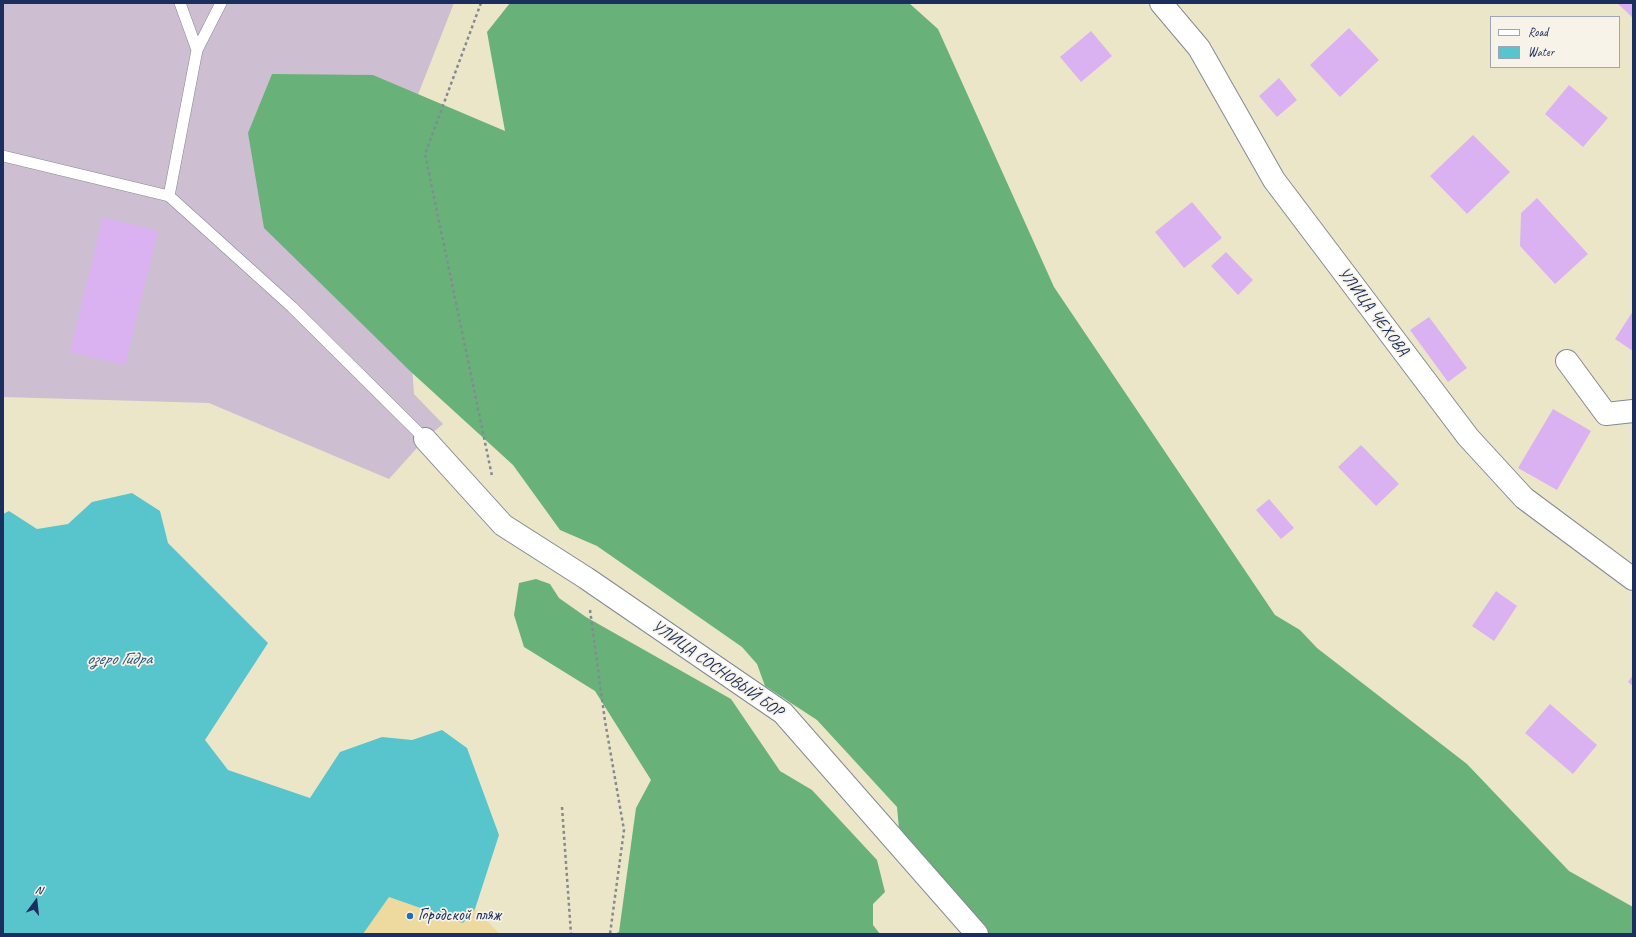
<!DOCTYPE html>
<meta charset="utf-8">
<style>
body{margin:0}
#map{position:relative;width:1636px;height:937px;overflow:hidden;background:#ece6c9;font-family:Caveat,sans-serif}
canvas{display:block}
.frame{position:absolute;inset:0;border:4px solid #1b2f5e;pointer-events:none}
.legend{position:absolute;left:1490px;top:16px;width:130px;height:52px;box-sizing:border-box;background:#f7f3e8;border:1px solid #9fa5b1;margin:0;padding:5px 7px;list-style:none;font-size:12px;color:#1b2f5e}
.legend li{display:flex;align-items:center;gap:8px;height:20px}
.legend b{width:20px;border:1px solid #9fa5b1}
.north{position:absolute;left:16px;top:881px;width:40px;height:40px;-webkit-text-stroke:3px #f7f3e8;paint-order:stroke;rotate:15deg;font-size:11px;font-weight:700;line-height:16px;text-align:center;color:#1b2f5e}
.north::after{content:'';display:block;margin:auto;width:14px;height:18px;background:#1b2f5e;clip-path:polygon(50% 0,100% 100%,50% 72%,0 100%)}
</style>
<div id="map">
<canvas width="1636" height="937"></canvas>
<div class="frame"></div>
<ul class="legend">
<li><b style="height:5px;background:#fff"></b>Road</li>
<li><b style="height:11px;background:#57c5cb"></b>Water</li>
</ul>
<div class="north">N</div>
</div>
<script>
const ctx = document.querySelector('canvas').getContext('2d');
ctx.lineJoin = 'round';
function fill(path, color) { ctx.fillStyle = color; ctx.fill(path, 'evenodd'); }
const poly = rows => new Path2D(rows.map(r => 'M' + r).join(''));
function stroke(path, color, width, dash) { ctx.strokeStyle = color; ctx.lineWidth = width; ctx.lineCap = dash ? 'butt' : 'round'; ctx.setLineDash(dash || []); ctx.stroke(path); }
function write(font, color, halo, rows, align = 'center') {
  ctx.font = font + ' Caveat,sans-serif'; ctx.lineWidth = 3.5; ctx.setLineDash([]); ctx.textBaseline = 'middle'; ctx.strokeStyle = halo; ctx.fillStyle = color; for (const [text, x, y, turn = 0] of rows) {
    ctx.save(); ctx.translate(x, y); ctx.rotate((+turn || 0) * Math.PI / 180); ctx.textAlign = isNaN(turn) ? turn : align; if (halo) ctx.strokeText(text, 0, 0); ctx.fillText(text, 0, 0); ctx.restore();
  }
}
const industrial = poly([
 [3,3,454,3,397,148,414,394,443,424,425,439,389,479,209,403,3,397]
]);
const forest = poly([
 [510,3,909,3,938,29,1054,287,1275,615,1300,630,1317,648,1467,764,1569,871,1633,907,1633,934,969,934,901,851,897,807,817,720,765,686,757,664,742,647,597,546,560,530,513,465,410,371,264,228,248,133,272,74,373,75,505,131,487,32],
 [536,579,550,584,559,598,586,617,731,699,780,771,812,790,877,860,885,892,873,904,873,925,880,934,614,934,619,932,636,808,651,780,595,691,524,647,514,615,519,583]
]);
const sand = poly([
 [389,897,463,923,475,909,500,934,363,934]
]);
const water = poly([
 [132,493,160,511,168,543,268,643,205,740,228,770,310,798,340,752,382,737,412,740,442,730,467,748,499,835,475,909,463,923,389,897,363,934,3,934,3,514,9,511,37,529,68,524,92,502]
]);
const building = poly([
 [1617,3,1633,3,1633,18],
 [1349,28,1379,60,1340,97,1310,65],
 [1091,31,1112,56,1081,82,1060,57],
 [1279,78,1297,100,1277,117,1259,96],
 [1569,85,1608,118,1583,147,1545,114],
 [1473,135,1510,172,1467,214,1430,176],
 [1537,198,1588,254,1555,284,1520,246,1521,213],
 [1192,202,1222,238,1184,268,1155,232],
 [103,217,158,231,125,365,70,352],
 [1226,252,1253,280,1238,295,1211,266],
 [1633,311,1633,351,1615,339],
 [1429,317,1467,368,1448,382,1410,330],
 [1553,409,1591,431,1557,490,1518,468],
 [1361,445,1399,484,1376,506,1338,467],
 [1269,499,1294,528,1281,539,1256,510],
 [1496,591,1517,606,1494,641,1472,626],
 [1633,675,1633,686,1628,682],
 [1550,704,1597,745,1573,774,1525,733]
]);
const path = poly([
 [481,3,425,154,492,476],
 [590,610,605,721,624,830,610,934],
 [562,807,571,934]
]);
const service = poly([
 [180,3,197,50],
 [3,156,169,196,292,307,425,439],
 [169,196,197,50,221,3]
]);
const minor = poly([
 [1161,3,1199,48,1274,180,1468,437,1524,498,1633,579],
 [1567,361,1606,414,1633,411],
 [425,439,503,525,586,578,783,713,977,934]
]);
const markers = [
 [410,916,4,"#1f6fb2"]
];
const streetNames = [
 ["УЛИЦА ЧЕХОВА",1373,312,53],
 ["УЛИЦА СОСНОВЫЙ БОР",717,669,35]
];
const poiNames = [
 ["Городской пляж",418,916]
];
const waterNames = [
 ["озеро Гидра",119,659]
];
fill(industrial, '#cebed1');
fill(forest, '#68b279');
fill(sand, '#eeda9e');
fill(water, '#57c5cb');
fill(building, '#dab2f2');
stroke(service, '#848a94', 12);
stroke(minor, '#848a94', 24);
stroke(path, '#848a94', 2.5, [3, 3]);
stroke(service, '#fff', 11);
stroke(minor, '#fff', 22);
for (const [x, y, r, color] of markers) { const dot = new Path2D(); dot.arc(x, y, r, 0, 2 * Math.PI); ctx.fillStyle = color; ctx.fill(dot); stroke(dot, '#f7f3e8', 1.5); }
write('17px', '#1b2f5e', '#f7f3e8', streetNames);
write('17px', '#1b2f5e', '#f7f3e8', poiNames, 'left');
write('italic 18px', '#2a5479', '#f7f3e8', waterNames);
</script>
